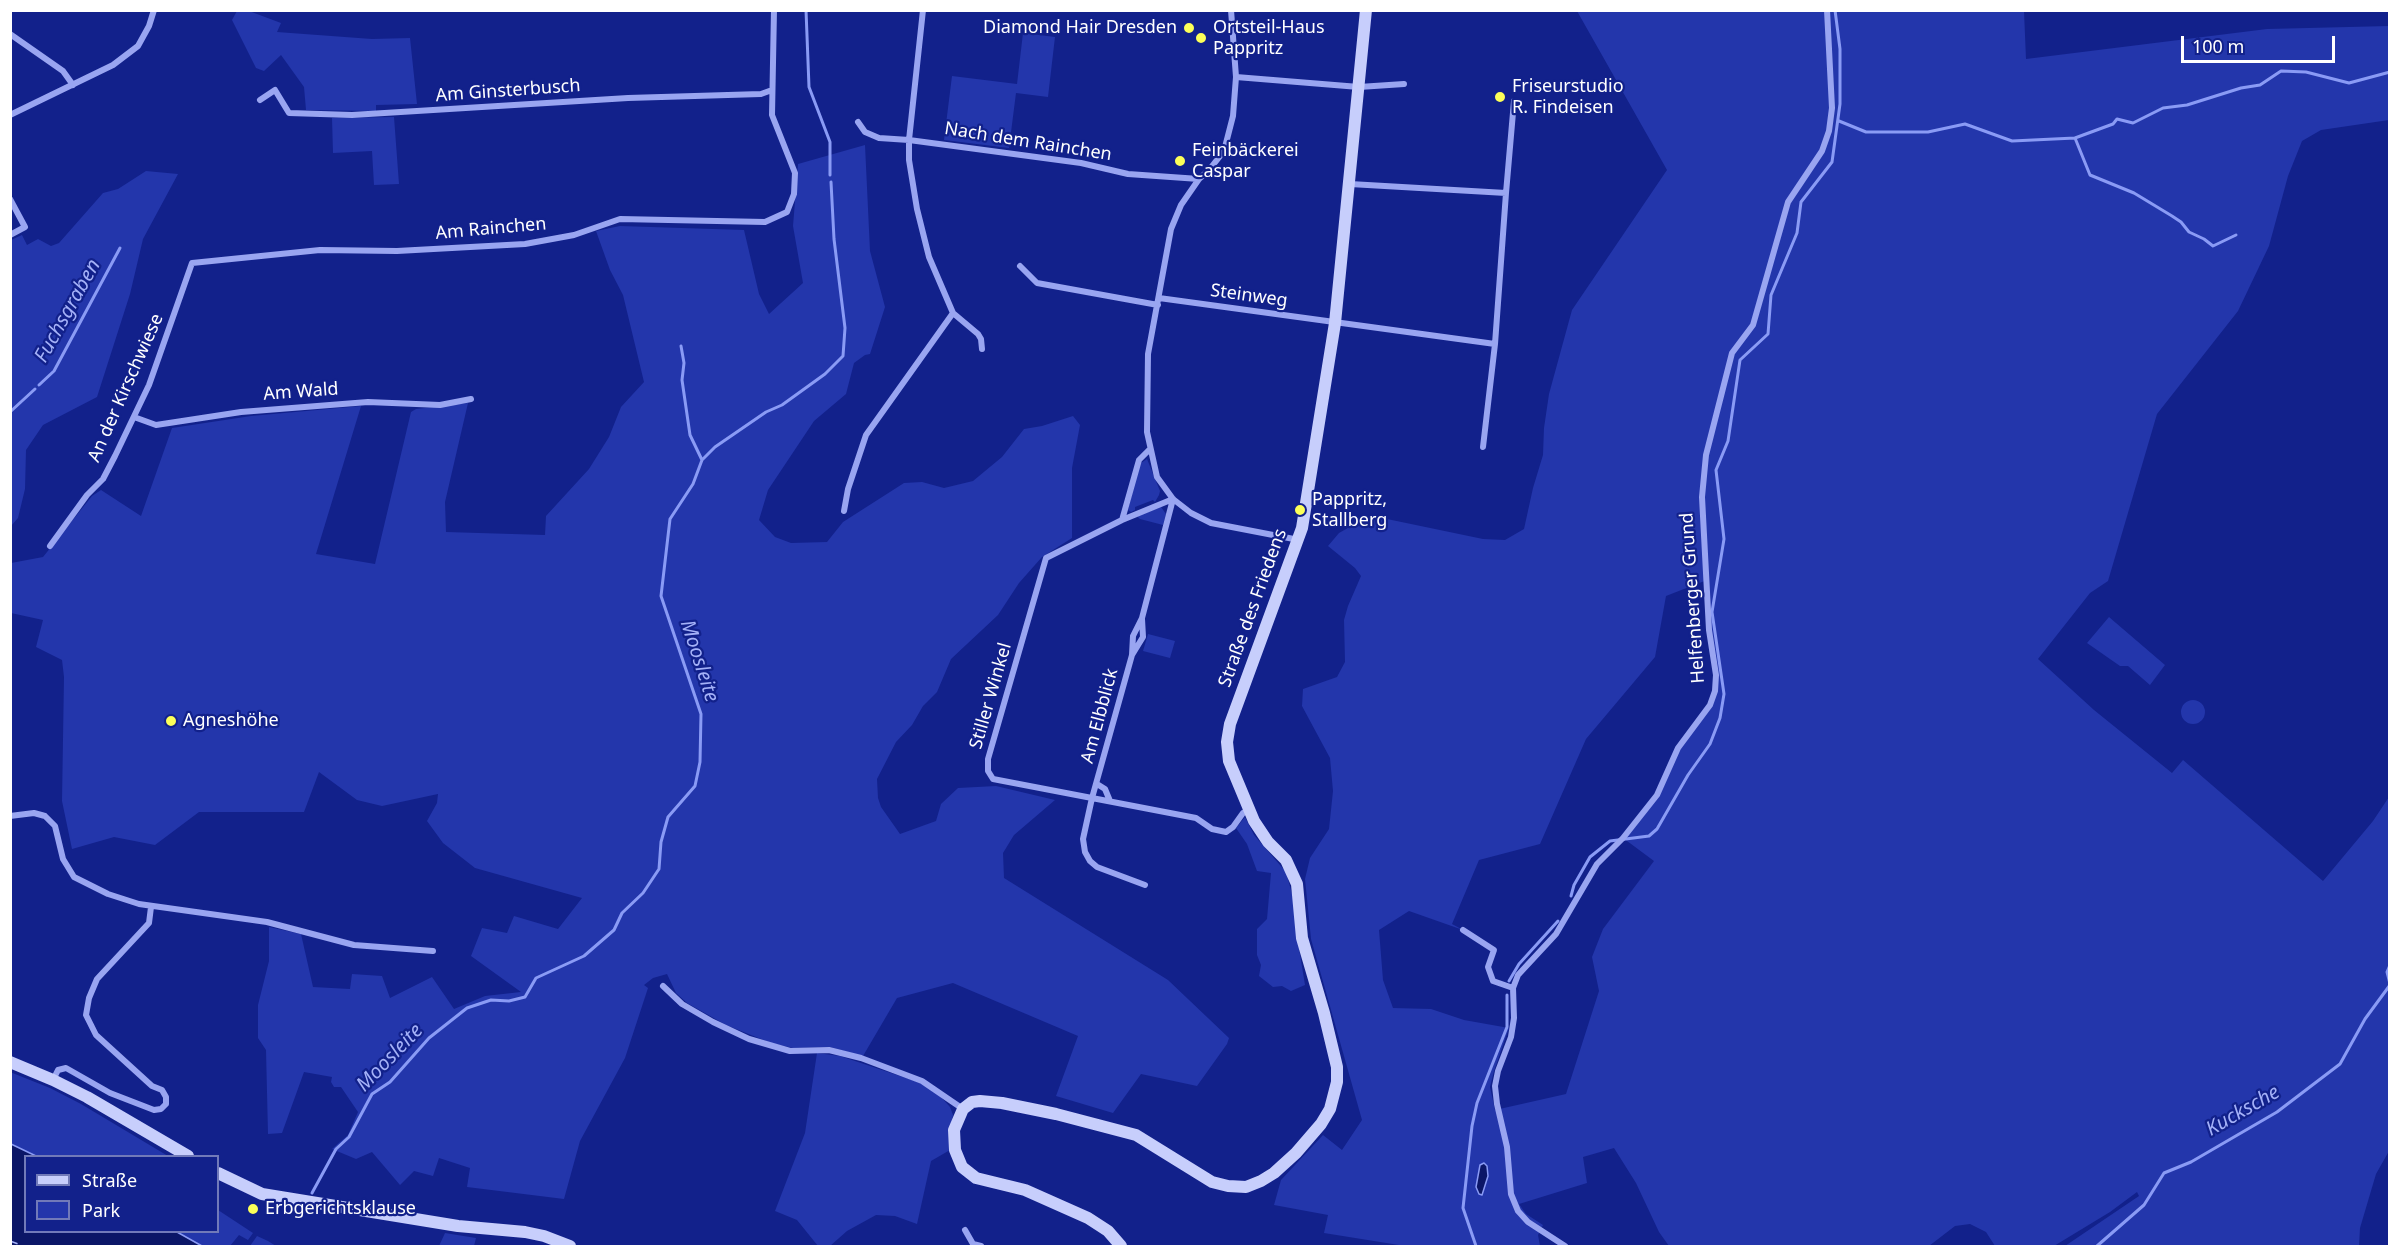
<!DOCTYPE html>
<meta charset="utf-8">
<style>
body{margin:0}
#map{position:relative;width:2400px;height:1257px;overflow:hidden;background:#12218b;font-family:"Noto Sans",sans-serif}
canvas{display:block}
.frame{position:absolute;inset:0;border:12px solid #fff;pointer-events:none}
.legend{position:absolute;left:24px;top:1155px;width:195px;height:78px;box-sizing:border-box;background:#12218b;border:2px solid #717ab9;margin:0;padding:8px 10px;list-style:none;font-size:18px;color:#fff}
.legend li{display:flex;align-items:center;gap:12px;height:30px}
.legend b{width:30px;border:2px solid #717ab9}
.scale{position:absolute;left:2181px;top:36px;width:154px;height:27px;box-sizing:border-box;border:3px solid #fff;border-top:0;padding-left:8px;font-size:18px;line-height:21px;white-space:nowrap;color:#fff;-webkit-text-stroke:4px #12218b;paint-order:stroke}
</style>
<div id="map">
<canvas width="2400" height="1257"></canvas>
<div class="frame"></div>
<ul class="legend">
<li><b style="height:8px;background:#c7cefc"></b>Straße</li>
<li><b style="height:16px;background:#2336ab"></b>Park</li>
</ul>
<div class="scale">100 m</div>
</div>
<script>
const ctx = document.querySelector('canvas').getContext('2d');
ctx.lineJoin = 'round';
function fill(path, color) { ctx.fillStyle = color; ctx.fill(path, 'evenodd'); }
const poly = rows => new Path2D(rows.map(r => 'M' + r).join(''));
function stroke(path, color, width, dash) { ctx.strokeStyle = color; ctx.lineWidth = width; ctx.lineCap = dash ? 'butt' : 'round'; ctx.setLineDash(dash || []); ctx.stroke(path); }
function write(font, color, halo, rows, align = 'center') {
  ctx.font = font + ' "Noto Sans",sans-serif'; ctx.lineWidth = 4.5; ctx.setLineDash([]); ctx.textBaseline = 'middle'; ctx.strokeStyle = halo; ctx.fillStyle = color; for (const [text, x, y, turn = 0] of rows) {
    ctx.save(); ctx.translate(x, y); ctx.rotate((+turn || 0) * Math.PI / 180); ctx.textAlign = isNaN(turn) ? turn : align; if (halo) ctx.strokeText(text, 0, 0); ctx.fillText(text, 0, 0); ctx.restore();
  }
}
const green = poly([
 [237,11,249,11,281,23,277,32,372,39,410,38,417,104,376,105,376,111,306,110,304,87,281,55,264,71,256,68,232,20],
 [1577,11,2024,11,2026,59,2267,29,2389,26,2389,120,2321,130,2302,141,2288,176,2269,246,2238,311,2157,414,2108,581,2090,593,2038,659,2094,710,2172,773,2183,760,2323,881,2373,821,2389,797,2389,1151,2376,1174,2360,1228,2359,1246,2065,1246,2139,1196,2137,1192,2110,1212,2054,1246,1995,1246,1986,1232,1970,1224,1955,1226,1929,1246,1669,1246,1659,1232,1636,1183,1614,1148,1583,1157,1587,1183,1519,1204,1526,1214,1543,1225,1538,1235,1540,1246,1405,1246,1324,1233,1328,1215,1274,1205,1281,1180,1323,1135,1342,1150,1362,1120,1311,939,1305,879,1310,858,1329,829,1333,791,1330,758,1302,706,1303,689,1337,677,1345,662,1344,620,1348,606,1361,576,1355,568,1328,546,1339,533,1362,520,1387,519,1483,539,1505,540,1524,529,1533,488,1543,455,1544,428,1549,394,1572,310,1667,170],
 [1707,580,1715,691,1710,705,1678,748,1657,795,1623,838,1654,861,1603,929,1592,957,1599,991,1566,1094,1495,1110,1490,1087,1494,1071,1509,1028,1464,1020,1431,1009,1393,1008,1383,980,1379,930,1409,911,1463,930,1452,924,1479,860,1540,844,1586,739,1655,657,1666,596],
 [1023,33,1055,37,1048,97,1016,93,1009,148,944,140,952,76,1017,84],
 [394,117,399,184,374,185,372,151,333,153,332,118],
 [865,145,870,251,885,307,870,354,865,355,854,363,846,394,814,421,768,490,759,520,775,537,791,543,827,542,843,522,904,483,922,482,944,488,973,481,1002,457,1024,429,1042,426,1073,416,1080,425,1072,468,1072,538,1042,557,1019,583,998,615,951,659,937,692,923,706,912,725,896,742,877,779,878,798,881,807,900,834,936,821,941,804,958,788,996,786,1055,800,1014,835,1003,853,1004,878,1168,980,1229,1038,1227,1044,1197,1086,1141,1074,1113,1113,1056,1096,1078,1036,953,983,897,998,863,1056,830,1047,793,1048,771,1043,726,1025,687,1003,676,993,667,974,653,978,644,985,648,988,625,1058,580,1141,564,1199,467,1187,470,1168,439,1158,433,1176,414,1171,400,1185,372,1152,356,1159,332,1149,348,1135,358,1112,341,1087,334,1087,331,1082,332,1077,304,1072,282,1133,268,1134,266,1050,258,1038,258,1005,269,961,269,927,301,934,313,987,350,989,352,974,382,976,390,998,432,977,454,1009,485,996,521,992,471,956,482,928,507,933,514,916,558,929,582,898,475,868,443,843,427,821,437,803,438,794,382,806,357,800,319,772,304,812,199,812,155,845,114,837,72,849,62,801,64,677,62,660,36,647,43,620,11,613,11,563,43,557,92,496,101,490,141,516,172,428,251,416,361,406,316,554,375,564,411,412,416,409,468,403,445,502,446,532,545,535,546,516,589,469,609,437,621,407,644,382,623,295,610,270,596,231,620,226,744,230,759,294,769,314,803,283,793,226,798,164],
 [146,171,178,174,143,239,130,294,97,397,43,425,26,450,25,489,18,518,11,526,11,240,22,235,27,245,38,239,51,246,59,243,103,193,118,189],
 [1147,459,1160,491,1159,495,1155,502,1153,500,1135,507,1135,510,1131,512,1128,510,1137,473,1141,463],
 [1161,507,1166,514,1163,525,1140,519,1137,516],
 [2109,617,2165,665,2150,685,2128,666,2120,666,2087,643],
 [1148,634,1175,641,1170,658,1143,651],
 '2181 712a12 12 0 1 1 24 0a12 12 0 1 1-24 0Z',
 [1245,817,1254,835,1286,872,1294,901,1296,930,1305,985,1291,991,1282,986,1273,987,1259,976,1261,965,1257,955,1257,929,1267,919,1271,873,1257,871,1247,844,1236,828],
 [817,1053,840,1056,921,1083,941,1097,950,1107,953,1115,950,1131,950,1150,931,1161,917,1224,895,1216,876,1215,847,1231,830,1246,818,1246,797,1220,775,1211,805,1133],
 [10,1072,50,1088,81,1104,168,1156,36,1156,11,1144],
 [218,1210,253,1233,248,1240,239,1235,230,1246,202,1246,177,1232,218,1232],
 [445,1233,476,1238,474,1246,439,1246],
 [257,1236,268,1241,276,1246,250,1246]
]);
const water = poly([
 [11,1144,36,1156,26,1156,26,1232,177,1232,202,1246,11,1246,11,1144],
 [1484,1163,1487,1166,1488,1176,1482,1195,1479,1194,1476,1187,1480,1165,1484,1163]
]);
const stream = poly([
 [806,10,809,87,830,142,830,175],
 [1839,121,1866,132,1928,132,1965,124,2012,141,2075,138,2113,124,2117,119,2133,123,2163,108,2187,105,2241,88,2260,85,2281,71,2306,72,2349,83,2390,72],
 [2075,138,2090,175,2134,193,2172,216,2181,222,2189,232,2204,239,2213,246,2236,235],
 [681,346,684,363,682,380,690,435,702,460],
 [39,385,54,371,120,248],
 [10,412,35,389],
 [1571,896,1574,885,1590,857,1610,841,1649,836,1657,829,1688,775,1710,744,1720,718,1724,694,1712,612,1724,539,1716,470,1728,441,1740,360,1768,334,1771,295,1797,233,1801,202,1832,162,1840,104,1840,49,1835,10],
 [2390,965,2387,972,2390,984],
 [1509,981,1519,964,1558,921],
 [312,1193,336,1149,349,1137,372,1094,390,1082,429,1038,467,1008,491,1000,509,1001,525,997,536,978,584,956,614,930,622,913,643,893,659,869,661,842,668,817,695,786,700,762,701,714,661,596,670,519,693,484,702,460,715,447,766,412,782,405,825,374,843,356,845,328,834,239,831,182],
 [1476,1246,1463,1208,1472,1126,1477,1103,1507,1027,1507,995],
 [2097,1246,2144,1205,2164,1173,2191,1162,2277,1112,2340,1064,2365,1019,2390,985]
]);
const ferry = poly([
 [10,1241,24,1246]
]);
const street = poly([
 [923,10,909,140,909,160,917,209,929,257,953,313,978,334,981,339,982,349],
 [1231,10,1236,77,1233,116,1224,151,1209,170,1199,179,1181,205,1171,229,1148,354,1147,432,1157,477,1173,499,1191,513,1211,523,1299,540],
 [10,34,63,71,73,85],
 [1236,77,1359,87,1404,84],
 [260,100,275,90,289,113,352,115,628,98,761,94,772,90],
 [10,115,113,65,138,46,149,26,154,10],
 [858,122,865,132,879,138,909,140,1081,163,1128,174,1199,179],
 [1350,184,1506,193,1495,344,1483,447],
 [1506,193,1514,101],
 [10,199,25,227,10,235],
 [1020,266,1037,283,1158,305],
 [1159,298,1495,344],
 [134,417,156,425,241,412,368,402,440,405,471,399],
 [1150,449,1139,460,1122,520,1046,558,988,759,988,771,993,779,1196,818,1212,829,1226,832,1233,827,1243,813,1249,810],
 [844,511,848,489,866,435,953,313],
 [1122,520,1173,499],
 [50,546,87,495,103,479,115,456,149,385,192,263,320,250,397,251,525,244,574,235,620,219,765,222,787,212,794,194,795,173,772,115,774,10],
 [1132,655,1143,637,1142,619],
 [1097,784,1105,789,1110,801],
 [10,816,34,813,45,816,55,826,63,859,74,877,108,894,139,904,267,922,354,945,433,951],
 [1145,885,1097,867,1090,861,1085,852,1083,839,1092,798,1132,655,1133,636,1142,618,1173,499],
 [1463,930,1494,950,1488,967,1493,981,1513,988],
 [663,986,682,1004,713,1022,749,1039,790,1051,829,1050,861,1058,922,1081,963,1109],
 [53,1080,58,1070,66,1068,110,1093,154,1110,161,1109,166,1104,166,1097,162,1090,152,1086,96,1035,86,1015,89,998,97,979,149,923,151,907],
 [965,1230,973,1244,981,1246],
 [1565,1246,1528,1222,1518,1211,1511,1194,1507,1147,1497,1104,1495,1086,1498,1071,1511,1037,1514,1018,1513,988,1518,975,1556,934,1597,864,1623,838,1657,795,1678,748,1710,705,1715,691,1716,675,1709,630,1702,497,1706,455,1732,353,1753,325,1788,202,1822,151,1829,131,1832,108,1827,10]
]);
const secondary = poly([
 [10,1062,53,1080,87,1097,188,1156],
 [218,1173,262,1194,458,1226,525,1232,544,1236,570,1246],
 [1121,1246,1108,1231,1088,1218,1025,1190,976,1178,962,1167,955,1150,954,1130,963,1109,972,1102,980,1101,1002,1103,1056,1114,1136,1135,1212,1182,1228,1186,1246,1187,1261,1181,1274,1173,1296,1153,1321,1124,1330,1109,1337,1082,1337,1067,1324,1013,1302,938,1297,884,1286,860,1268,842,1254,821,1229,761,1227,742,1230,724,1302,528,1335,323,1366,10]
]);
const markers = [
 [1189,28,6,"#fcff59"],
 [1201,38,6,"#fcff59"],
 [1500,97,6,"#fcff59"],
 [1180,161,6,"#fcff59"],
 [1300,510,6,"#fcff59"],
 [171,721,6,"#fcff59"],
 [253,1209,6,"#fcff59"]
];
const poiNames = [
 ["Diamond Hair Dresden",1177,28,"right"],
 ["Ortsteil-Haus",1213,28],
 ["Pappritz",1213,49],
 ["Friseurstudio",1512,87],
 ["R. Findeisen",1512,108],
 ["Feinbäckerei",1192,151],
 ["Caspar",1192,172],
 ["Pappritz,",1312,500],
 ["Stallberg",1312,521],
 ["Agneshöhe",183,721],
 ["Erbgerichtsklause",265,1209]
];
const streetNames = [
 ["Am Ginsterbusch",508,91,-4],
 ["Nach dem Rainchen",1028,142,9],
 ["Am Rainchen",491,229,-5],
 ["Steinweg",1249,296,8],
 ["An der Kirschwiese",126,388,-66],
 ["Am Wald",301,392,-4],
 ["Helfenberger Grund",1693,598,-94],
 ["Straße des Friedens",1253,608,-70],
 ["Stiller Winkel",991,696,-74],
 ["Am Elbblick",1100,716,-75]
];
const waterNames = [
 ["Fuchsgraben",68,311,-61],
 ["Moosleite",699,661,72],
 ["Moosleite",390,1058,-46],
 ["Kucksche",2243,1111,-30]
];
fill(green, '#2336ab');
fill(water, '#0b1667');
stroke(water, '#8a9bf5', 1.5);
stroke(stream, '#8a9bf5', 3);
stroke(ferry, '#a4b1f8', 1.5, [8, 6]);
stroke(street, '#99a5f1', 6);
stroke(secondary, '#c7cefc', 12);
for (const [x, y, r, color] of markers) { const dot = new Path2D(); dot.arc(x, y, r, 0, 2 * Math.PI); ctx.fillStyle = color; ctx.fill(dot); stroke(dot, '#12218b', 2); }
write('18px', '#fff', '#12218b', poiNames, 'left');
write('18px', '#fff', '#12218b', streetNames);
write('italic 20px', '#a4b1f8', '#12218b', waterNames);
</script>
